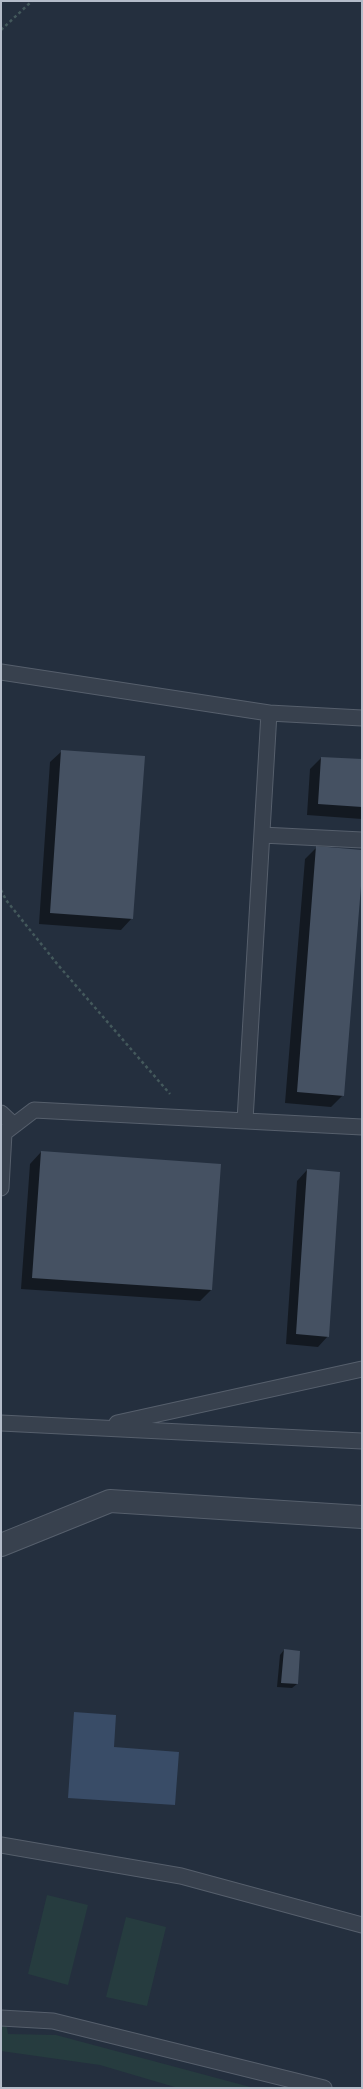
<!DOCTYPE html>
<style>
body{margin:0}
#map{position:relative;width:363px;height:2089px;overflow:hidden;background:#242f3e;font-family:Commissioner,sans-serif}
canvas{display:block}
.frame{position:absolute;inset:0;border:2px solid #b4bcc9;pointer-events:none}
</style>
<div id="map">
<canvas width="363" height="2089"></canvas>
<div class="frame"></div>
</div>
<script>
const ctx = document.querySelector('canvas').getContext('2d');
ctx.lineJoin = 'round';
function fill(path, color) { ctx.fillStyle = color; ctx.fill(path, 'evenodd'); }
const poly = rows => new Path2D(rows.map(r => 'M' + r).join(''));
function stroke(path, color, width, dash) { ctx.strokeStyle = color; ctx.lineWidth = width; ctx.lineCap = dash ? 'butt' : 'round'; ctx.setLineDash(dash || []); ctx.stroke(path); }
const green = poly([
 [47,1895,88,1905,68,1985,28,1974],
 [126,1917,166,1927,147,2006,106,1997],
 [1,2023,6,2023,8,2034,56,2035,254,2088,178,2088,100,2065,1,2051]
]);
const water = poly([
 [74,1712,116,1715,114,1747,179,1752,175,1805,68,1798]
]);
const shadow = poly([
 [62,751,132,918,121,930,39,924,50,762],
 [321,758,362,760,362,819,307,815,310,769],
 [317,847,362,851,343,1095,331,1107,285,1103,305,859],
 [41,1152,211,1290,200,1301,21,1289,30,1164],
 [307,1170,328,1336,318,1347,286,1344,297,1181],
 [284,1650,297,1684,292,1688,277,1687,280,1655]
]);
const building = poly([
 [61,750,145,756,133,919,50,913],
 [321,757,362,759,362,807,318,804],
 [316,846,362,850,362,874,344,1096,297,1092],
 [41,1151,221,1164,212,1290,32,1278],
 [307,1169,340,1172,329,1337,296,1334],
 [284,1649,300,1651,298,1684,281,1683]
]);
const path = poly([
 [1,30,32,1],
 [1,890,6,900,58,965,170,1094]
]);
const lane = poly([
 [1,672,269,713],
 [262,835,362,840],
 [1,1113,14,1125],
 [245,1120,269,713,362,718],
 [1,1188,4,1133,34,1110,362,1127],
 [1,1423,362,1441],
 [117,1423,362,1369],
 [1,1845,181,1876,362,1925],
 [1,2018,53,2021,324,2088]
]);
const street = poly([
 [1,1545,110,1501,362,1517]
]);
fill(green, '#263c3f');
fill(water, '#394c67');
fill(shadow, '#0007');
fill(building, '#455162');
stroke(lane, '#565f6c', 17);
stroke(street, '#565f6c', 24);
stroke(path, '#44595c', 2.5, [3, 3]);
stroke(lane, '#38414e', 15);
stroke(street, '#38414e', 22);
</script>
